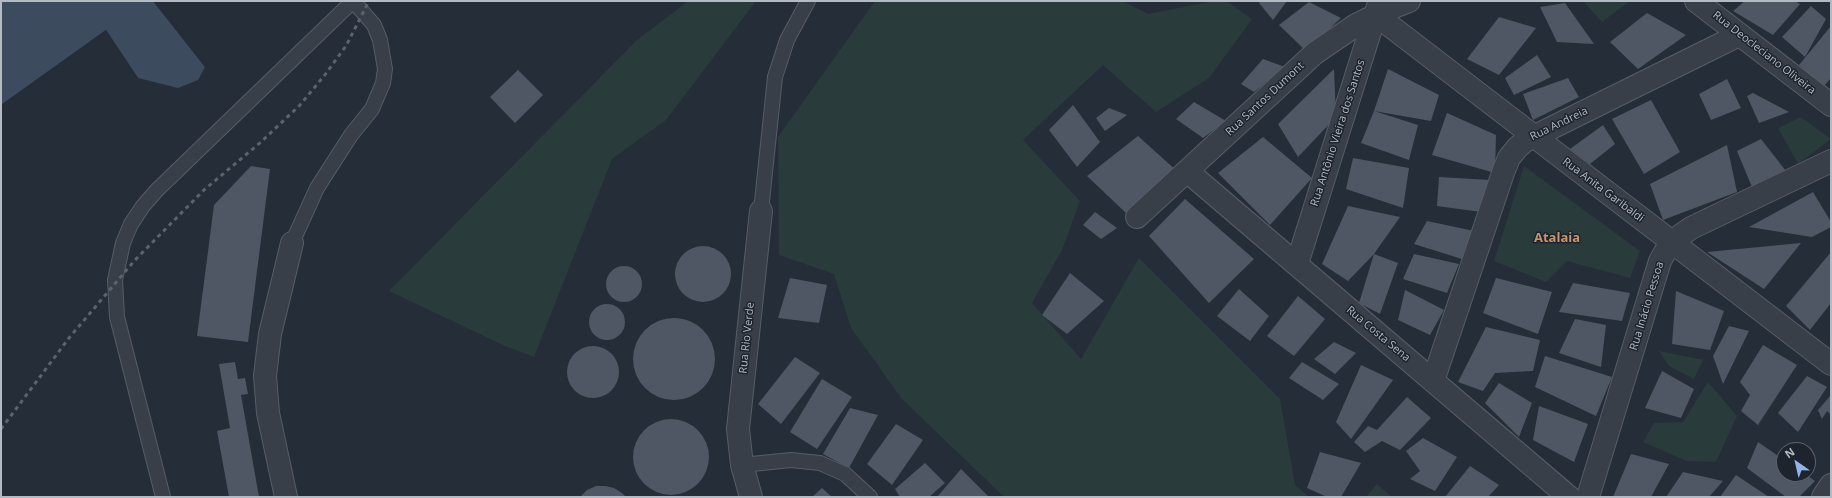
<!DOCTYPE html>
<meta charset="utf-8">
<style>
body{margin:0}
#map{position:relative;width:1832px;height:498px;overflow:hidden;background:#252d38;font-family:"Open Sans",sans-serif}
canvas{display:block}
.frame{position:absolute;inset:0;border:2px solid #b4bac4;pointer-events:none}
.north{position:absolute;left:1776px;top:442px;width:40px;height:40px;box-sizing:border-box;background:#1e242d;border:1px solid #5a6069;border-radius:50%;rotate:326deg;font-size:11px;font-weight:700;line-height:16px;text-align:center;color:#b4bac4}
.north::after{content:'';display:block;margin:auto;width:14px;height:18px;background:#93b4ea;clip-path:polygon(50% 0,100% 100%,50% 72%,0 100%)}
</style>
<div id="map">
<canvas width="1832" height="498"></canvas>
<div class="frame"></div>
<div class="north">N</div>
</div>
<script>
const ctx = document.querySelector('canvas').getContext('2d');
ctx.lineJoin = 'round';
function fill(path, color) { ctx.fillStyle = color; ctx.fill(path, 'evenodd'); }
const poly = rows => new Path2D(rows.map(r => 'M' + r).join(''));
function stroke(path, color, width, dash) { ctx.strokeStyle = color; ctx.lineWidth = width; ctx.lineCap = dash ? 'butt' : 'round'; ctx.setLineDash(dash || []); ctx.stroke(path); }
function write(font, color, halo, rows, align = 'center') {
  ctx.font = font + ' "Open Sans",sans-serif'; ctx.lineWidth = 3; ctx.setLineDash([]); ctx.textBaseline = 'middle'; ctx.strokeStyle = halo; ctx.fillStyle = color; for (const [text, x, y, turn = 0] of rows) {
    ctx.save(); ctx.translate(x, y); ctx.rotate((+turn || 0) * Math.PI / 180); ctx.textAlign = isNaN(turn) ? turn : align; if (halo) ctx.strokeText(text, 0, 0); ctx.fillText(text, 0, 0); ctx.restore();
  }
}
const green = poly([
 [688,1,756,1,666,120,612,159,534,357,505,346,389,291,636,41],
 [875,1,1123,1,1148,14,1214,1,1226,1,1252,19,1209,78,1156,112,1103,65,1023,140,1080,201,1062,250,1032,303,1081,359,1139,258,1280,399,1295,485,1309,497,1004,497,902,399,851,328,834,274,779,255,778,137],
 [1583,1,1630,1,1602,22],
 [1801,117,1831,139,1798,164,1778,128],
 [1524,166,1640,251,1630,278,1567,261,1546,282,1494,261],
 [1659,351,1703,360,1694,379,1669,366],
 [1708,382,1737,416,1716,462,1687,461,1643,442,1654,423,1683,422],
 [1377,484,1392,497,1366,497]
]);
const water = poly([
 [1,1,153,1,205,67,198,80,178,88,138,78,106,30,1,105]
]);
const pier = poly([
 [153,1,156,1,207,65,205,67],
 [106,30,140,81,137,79,106,33,1,107,1,105]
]);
const building = poly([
 [1260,1,1287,1,1273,20,1259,3],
 [1745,1,1795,1,1800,4,1773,35,1733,11],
 [1309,2,1341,18,1306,51,1279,25],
 [1565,3,1594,44,1557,42,1540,7],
 [1811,6,1826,19,1805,57,1782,37],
 [1647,13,1686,35,1638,69,1610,42],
 [1499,17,1536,28,1499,75,1467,59],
 [1831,26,1831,78,1823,87,1799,65],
 [1537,55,1551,77,1514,95,1505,78],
 [1263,59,1285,67,1254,92,1241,84],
 [1334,69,1336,117,1298,157,1278,124],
 [1388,69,1439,95,1431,121,1374,111],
 [518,70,543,95,515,123,490,97],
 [1568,78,1579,97,1533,120,1523,94],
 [1727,79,1741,108,1711,120,1699,94],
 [1753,93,1789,112,1759,123,1747,96],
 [1651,100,1680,152,1644,174,1612,119],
 [1194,102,1226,121,1203,138,1176,119],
 [1073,105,1100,142,1077,167,1049,130],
 [1109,108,1127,115,1105,131,1096,118],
 [1374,111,1418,125,1409,160,1361,143],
 [1447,113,1496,135,1495,173,1432,155],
 [1603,125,1615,144,1590,164,1570,149],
 [1138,136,1178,172,1127,214,1087,176],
 [1263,137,1312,178,1270,225,1218,173],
 [1761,139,1786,171,1752,187,1737,151],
 [1727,145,1737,192,1663,220,1650,184],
 [1353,158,1409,168,1403,208,1346,189],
 [251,166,270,169,248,342,197,336,214,205],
 [1439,177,1490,180,1481,212,1437,206],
 [1813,192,1831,222,1831,227,1812,237,1749,227],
 [1185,199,1254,259,1209,303,1149,236],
 [1348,206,1400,217,1374,254,1348,281,1322,264],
 [1095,212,1117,228,1101,239,1083,225],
 [1427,221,1474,231,1462,259,1414,244],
 [1801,243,1764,289,1707,252],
 '675 274a28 28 0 1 1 56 0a28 28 0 1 1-56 0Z',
 [1831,252,1831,303,1810,330,1786,306],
 [1374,254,1398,263,1380,314,1359,303],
 [1414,254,1459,264,1447,293,1403,279],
 '606 284a18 18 0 1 1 36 0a18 18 0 1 1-36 0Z',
 [1070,273,1104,301,1067,334,1042,315],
 [790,278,827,285,819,323,778,318],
 [1496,278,1552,292,1538,334,1483,313],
 [1573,283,1630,293,1622,321,1559,312],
 [1239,289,1269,316,1250,341,1217,316],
 [1405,290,1444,310,1430,335,1398,320],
 [1676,291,1724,311,1710,350,1672,344],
 [1298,296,1325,319,1294,356,1267,336],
 '589 322a18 18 0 1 1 36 0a18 18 0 1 1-36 0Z',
 '633 359a41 41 0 1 1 82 0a41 41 0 1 1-82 0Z',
 [1575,319,1606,325,1601,367,1559,353],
 [1729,326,1749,331,1723,384,1713,356],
 [1486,327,1540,340,1533,371,1495,373,1483,391,1458,382],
 [1334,342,1356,353,1335,374,1314,359],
 [1763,345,1797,365,1758,425,1741,411,1750,395,1740,382],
 '567 372a26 26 0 1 1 52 0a26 26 0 1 1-52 0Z',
 [1545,356,1612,377,1596,416,1535,387],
 [795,357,820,373,781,424,758,404],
 [235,362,238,379,245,378,248,394,241,395,259,497,229,497,217,431,230,428,219,364],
 [1302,362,1339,384,1323,400,1289,378],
 [1361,365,1393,380,1351,439,1336,422],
 [1662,371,1694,389,1681,418,1645,408],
 [1807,376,1827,387,1798,432,1778,413],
 [822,379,852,397,817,449,790,432],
 [1499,383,1532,403,1519,437,1485,403],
 [1831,395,1831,415,1827,411,1822,419,1818,410],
 [1407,397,1431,418,1400,450,1382,441,1365,452,1354,442,1368,426,1377,430],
 [1539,406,1588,424,1574,462,1533,440],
 [850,408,878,415,849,468,823,454],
 '633 457a38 38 0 1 1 76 0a38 38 0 1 1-76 0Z',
 [896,424,923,440,892,485,867,464],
 [1423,438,1457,457,1435,491,1410,479,1420,471,1406,451],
 [1758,442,1784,460,1784,474,1805,474,1815,481,1799,497,1786,497,1747,468],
 [1320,452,1361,463,1341,497,1327,497,1307,488],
 [1631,454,1669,464,1651,497,1613,497],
 [925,463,945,483,929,497,900,497,895,489],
 [1470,466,1499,485,1488,497,1445,497],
 [961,469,989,497,937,497],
 [1683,472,1723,481,1709,497,1666,497],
 [1736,475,1769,497,1720,497],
 [596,486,605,486,614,488,622,493,626,497,580,497,587,490],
 [822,488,832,497,812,497]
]);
const lane = poly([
 [761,211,775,77,787,40,808,1],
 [292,243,317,188,351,135,372,109,383,83,385,69,380,40,374,25,353,1],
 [742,465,791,460,820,463,845,474,870,497],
 [163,497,117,317,115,280,123,243,131,224,143,206,157,190,353,1]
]);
const street = poly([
 [1696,1,1831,105],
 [1376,15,1831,364],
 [1187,171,1569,497],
 [1137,217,1315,53,1356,25,1386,10,1409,1],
 [1297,264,1378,6],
 [1433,381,1504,170,1509,158,1517,148,1525,141,1739,35],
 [286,497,268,413,265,376,270,334,292,243],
 [751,497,742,465,738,429,761,211],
 [1588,497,1660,261,1665,252,1681,235,1691,228,1831,161],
 [1823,497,1831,485]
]);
const rail = poly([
 [1,429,69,338,135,260,204,190,261,142,300,105,324,76,346,46,369,1]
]);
const streetNames = [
 ["Rua Deocleciano Oliveira",1764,53,38],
 ["Rua Santos Dumont",1265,99,-43],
 ["Rua Andreia",1559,124,-26],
 ["Rua Antônio Vieira dos Santos",1338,133,-72],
 ["Rua Anita Garibaldi",1603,190,37],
 ["Rua Inácio Pessoa",1647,306,-73],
 ["Rua Costa Sena",1378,334,40],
 ["Rua Rio Verde",747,338,-84]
];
const quarterNames = [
 ["Atalaia",1557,238]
];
fill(green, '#2a3b3b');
fill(water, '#3d4b5f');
fill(pier, '#252d38');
fill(building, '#4e5763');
stroke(lane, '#575d66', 16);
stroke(street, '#575d66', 24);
stroke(lane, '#393f49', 14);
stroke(street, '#393f49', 22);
stroke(rail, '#5b636f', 3, [4, 4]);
write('11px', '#b4bac4', '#1e242d', streetNames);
write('bold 13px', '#c6946d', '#1e242d', quarterNames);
</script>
